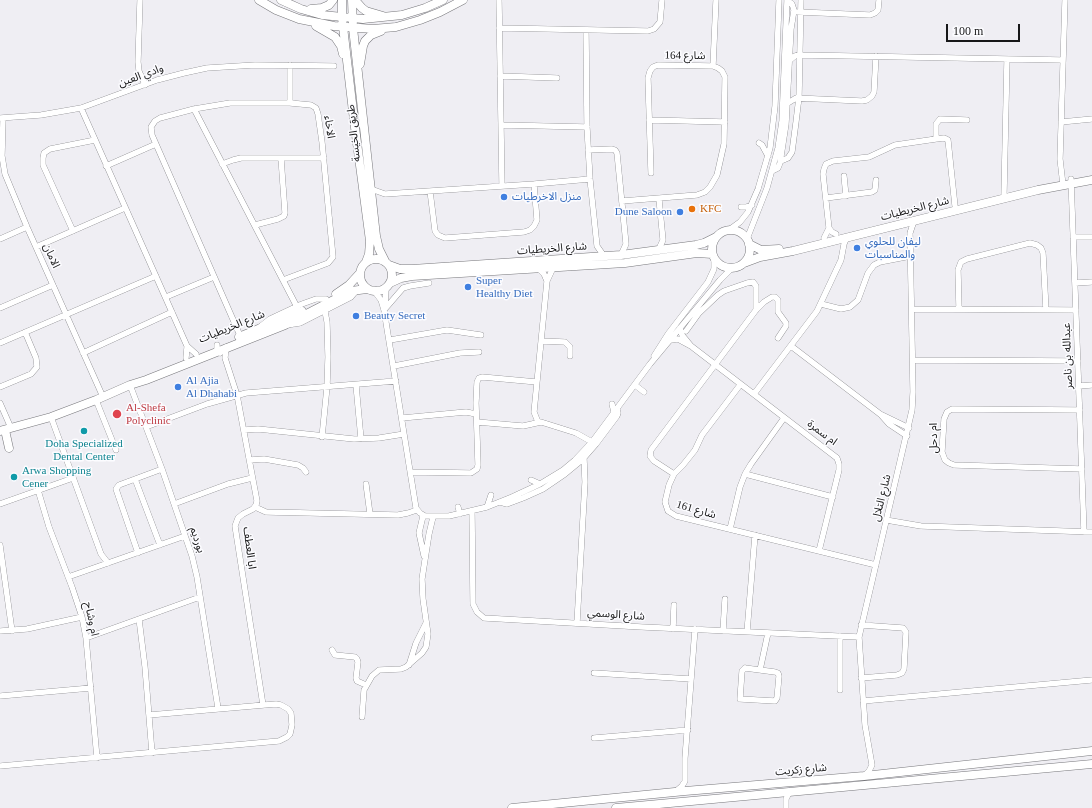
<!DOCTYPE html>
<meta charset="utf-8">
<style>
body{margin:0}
#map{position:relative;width:1092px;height:808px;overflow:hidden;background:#efeef3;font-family:"Times New Roman",serif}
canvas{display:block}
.scale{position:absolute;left:946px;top:24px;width:74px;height:18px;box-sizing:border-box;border:2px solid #171718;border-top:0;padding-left:5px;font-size:12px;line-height:14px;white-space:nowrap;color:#171718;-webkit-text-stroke:3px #fcfcff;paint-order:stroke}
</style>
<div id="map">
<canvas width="1092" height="808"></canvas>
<div class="scale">100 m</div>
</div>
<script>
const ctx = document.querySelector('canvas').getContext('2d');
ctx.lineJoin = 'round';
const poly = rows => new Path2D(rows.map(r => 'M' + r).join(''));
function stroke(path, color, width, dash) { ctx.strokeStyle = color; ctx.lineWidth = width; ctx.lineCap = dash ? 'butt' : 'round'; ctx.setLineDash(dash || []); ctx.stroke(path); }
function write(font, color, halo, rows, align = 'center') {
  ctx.font = font + ' "Times New Roman","Noto Sans Arabic",serif'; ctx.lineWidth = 3; ctx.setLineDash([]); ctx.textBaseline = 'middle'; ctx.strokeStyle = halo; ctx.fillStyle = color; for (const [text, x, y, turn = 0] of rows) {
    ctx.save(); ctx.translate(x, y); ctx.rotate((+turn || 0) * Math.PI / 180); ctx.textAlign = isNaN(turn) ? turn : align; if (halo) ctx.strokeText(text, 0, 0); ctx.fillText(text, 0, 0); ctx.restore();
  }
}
const street = poly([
 [140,0,138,62,139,71,145,85],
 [499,0,502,186],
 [798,12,870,15,875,13,878,10,879,0],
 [499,28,648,31,654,29,660,22,662,0],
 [586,30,587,127,590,179,597,246,604,256],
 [790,60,795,56,799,55,1062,60],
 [713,66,716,0],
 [500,76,557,78],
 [290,103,290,65],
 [788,103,796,98,862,101,867,100,872,96,874,92,876,56],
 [81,108,187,346,196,354],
 [194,109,297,307],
 [0,118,41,115,81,108,157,80,184,73,207,68,255,65,334,66],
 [3,119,2,156,5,174,27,227,103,397],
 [649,120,725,122],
 [1061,122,1092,119],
 [501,125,587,127],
 [936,139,936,124,940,119,967,120],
 [759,143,762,145,768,156],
 [588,150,612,149,615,150,617,153,626,244,621,255],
 [781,161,788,158,792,152,796,122,799,97,801,0],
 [222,164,233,160,241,158,324,158],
 [106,166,156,144],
 [772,171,778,168,780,163,786,124,791,29,794,10,792,4,787,0],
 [844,176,846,196],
 [1071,179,1084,532],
 [1063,185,1060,159,1065,0],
 [371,189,385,194,534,184,590,179],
 [430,191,435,231,438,235,445,238,524,232,530,230,534,226,537,220,534,184],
 [1004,194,1007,59],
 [826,198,872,192,875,190,876,180],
 [622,201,697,195,705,192,710,187,717,175,724,144,725,77,722,71,718,68,713,66,658,65,653,67,650,71,648,78,651,173],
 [741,207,746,207,752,205],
 [255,225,278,219,284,216,285,213,281,158],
 [829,228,832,232,836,234],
 [729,230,740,222,748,212,758,189,770,148,775,106,779,0],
 [73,231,43,165,43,158,44,153,50,149,95,140],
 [1073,237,1092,237],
 [824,238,829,228,823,174,824,169,826,164,833,161,869,157,895,145,936,139,944,138,948,140,955,206],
 [0,239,27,227],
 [747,239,767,188,778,148,782,121,787,0],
 [36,247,125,208],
 [658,251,663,240,659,199],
 [539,269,544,274,547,281],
 [1075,283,1092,282],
 [375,292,381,300,384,310,416,508,420,513,425,516,449,516,487,507,512,497,540,484,563,470,575,460,592,442,650,364,720,280,731,269],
 [166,297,214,277],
 [821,304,841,309,850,307,858,300,868,273,874,265,880,262,911,256],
 [0,308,53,285],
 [385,308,386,288],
 [912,309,1076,310],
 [959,309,958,270,961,262,967,259,1030,243,1037,245,1041,248,1043,253,1046,310],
 [384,310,403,288,410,286,429,283],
 [287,325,300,323,351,297,357,290],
 [261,326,270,319,302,304,316,299,326,299],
 [680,328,682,335,691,346],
 [686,331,699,313,718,295,724,291,747,283,753,282,756,286,756,310],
 [242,340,152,135,151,127,155,121,160,118,194,109,230,103,290,103,311,105,316,108,318,114,322,142,333,257,328,263,283,280],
 [390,340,447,330,481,335],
 [671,340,678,339,691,346,837,458,839,464,839,470,819,551],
 [541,341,565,342,570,347,570,356],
 [0,343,156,276],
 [217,345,217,351,220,353],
 [791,346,880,414,909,428],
 [226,347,225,358,237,395,257,501,256,505,253,509,243,514,238,518,235,526,263,705],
 [83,353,172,312],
 [654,356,668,334,708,282,714,269,714,259],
 [186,358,187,347],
 [913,360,1078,361],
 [394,366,460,353,479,352],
 [130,385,162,469,192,556,197,577,218,708],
 [356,385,361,439],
 [635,385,644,392],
 [740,385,702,435,695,450,683,465,674,474,669,485,665,502,668,511,676,516,876,565],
 [1079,386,1092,385],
 [0,387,31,374,37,367,36,358,25,332],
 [754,394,817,311,841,260,844,244,847,237],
 [96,400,116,450],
 [0,403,11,428],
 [612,404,614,412],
 [1080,410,952,409,947,412,944,419,942,452,945,460,949,463,954,465,1082,469],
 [881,415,889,424,907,436],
 [51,417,101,554,108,563],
 [402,418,466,412,476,414],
 [477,422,523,426,541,422,576,433,592,442],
 [538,422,534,412,537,382,547,281,553,268],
 [146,427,207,404,246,393,396,381],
 [244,430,258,429,354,439,379,438,404,434],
 [322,437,327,387,328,357,327,322,324,306],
 [250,460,264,459,298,465,303,468,306,472],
 [411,472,471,473,477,469,478,465,476,403,477,382,479,378,482,377,537,382],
 [674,474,654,461,650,456,651,450,756,310,764,302,772,297,775,297,778,300,778,312,786,323,786,326,778,338],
 [745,474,833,497],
 [135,479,160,545],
 [531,480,540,484],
 [366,484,370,514],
 [38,490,49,527,72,587,82,617,86,638,97,758],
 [500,502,507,504,523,498,543,489,565,474,582,460,596,444,617,416,618,413,617,409],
 [0,504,73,478],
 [174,504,228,484,252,478],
 [255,507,266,512,398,515,408,513,417,510],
 [458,507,460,514],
 [487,507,491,495],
 [472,511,473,604,477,612,484,618,642,627,859,637],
 [423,516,419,533,424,556],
 [886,520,921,526,1092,532],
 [730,529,740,487,745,474,751,464,784,418],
 [0,545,12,631],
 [138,553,116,489,119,485,162,469],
 [68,577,185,536],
 [139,619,145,667,152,753],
 [577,623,585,482,584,458],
 [861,625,903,628,906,632,904,669,902,673,897,675,861,678],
 [673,629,674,605],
 [0,631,27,629,82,617],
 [723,631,725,599],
 [747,632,755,535],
 [840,636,840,690],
 [86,638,200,597],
 [332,650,335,655,355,657,357,659,358,662,356,678,357,681,366,685],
 [409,665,416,643,426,623],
 [745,668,775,672,778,673,779,676,777,698,775,701,740,699,742,671,745,668],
 [760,670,768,633],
 [594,673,691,679],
 [0,696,91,688],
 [863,701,1092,680],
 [362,717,364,690,372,676,379,670,401,669,406,667,422,653,426,647,428,634,423,599,422,579,429,534,433,517],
 [594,738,688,730],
 [0,766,279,741,287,737,290,734,292,725,291,713,288,709,281,705,276,704,149,715],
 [864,776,869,771,872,765,865,725,859,637,912,410,913,392,910,233,914,221],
 [676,791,682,786,685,781,685,758,695,629],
 [786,808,786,799,790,791]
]);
const secondary = poly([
 [259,0,276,10,299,19,334,26,373,29,396,27,420,20,440,12,463,0],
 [281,0,301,9,322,15,363,19,402,15,425,8,443,0],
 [342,0,342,18,354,120,370,241,369,254,366,262],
 [352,0,353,28,376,236,379,249,385,261],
 [355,0,362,8,366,11,383,16],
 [311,9,322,8,329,5,333,0],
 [316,26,335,37,341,46,343,54],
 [360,64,363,46,365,41,371,35,381,31],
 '712 249a19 19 0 1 1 38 0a19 19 0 1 1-38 0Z',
 [749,244,761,250,779,249],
 '360 275a16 16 0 1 1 32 0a16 16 0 1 1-32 0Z',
 [744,263,760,257,793,251,1038,190,1092,180],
 [389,265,400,269,412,269,621,255,696,245,704,243,716,237],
 [390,283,401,278,412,276,625,263,697,253,712,254],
 [336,294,349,285,360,273],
 [239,337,302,311],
 [5,430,9,448],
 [0,431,51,417,96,400,130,385,146,380,285,325,351,291,367,289],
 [512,808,685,791,864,776,1092,751],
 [616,808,1092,764]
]);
const markers = [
 [504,197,4,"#3f7fe0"],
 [692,209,4,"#e8710a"],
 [680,212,4,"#3f7fe0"],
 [857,248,4,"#3f7fe0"],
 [468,287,4,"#3f7fe0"],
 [356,316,4,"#3f7fe0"],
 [178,387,4,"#3f7fe0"],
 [117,414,5,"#e0444e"],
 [84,431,4,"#0f9aa8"],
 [14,477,4,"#0f9aa8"]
];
const streetNames = [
 ["شارع 164",685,56,1],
 ["وادي العين",141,76,-20],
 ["الاخاء",329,127,82],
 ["طريق الخيسة",354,133,-96],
 ["شارع الخريطيات",915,209,-14],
 ["شارع الخريطيات",552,249,-4],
 ["الامان",51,256,66],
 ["شارع الخريطيات",232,327,-22],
 ["عبدالله بن ناصر",1068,356,-92],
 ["ام سمرة",822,433,37],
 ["ام دحل",934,438,-90],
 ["شارع التلال",882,498,-76],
 ["شارع 161",696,510,16],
 ["بورديم",197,540,72],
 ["ابا العطف",249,548,83],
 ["شارع الوسمي",616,615,4],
 ["ام وشاح",91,619,78],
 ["شارع زكريت",801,770,-5]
];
const shopNames = [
 ["منزل الاخرطيات",512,197],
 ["Dune Saloon",672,212,"right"],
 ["ليفان للحلوي",865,242],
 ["والمناسبات",865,255],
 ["Super",476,281],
 ["Healthy Diet",476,294],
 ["Beauty Secret",364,316],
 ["Al Ajia",186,381],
 ["Al Dhahabi",186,394]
];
const foodNames = [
 ["KFC",700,209]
];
const healthNames = [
 ["Al-Shefa",126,408],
 ["Polyclinic",126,421]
];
const cultureNames = [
 ["Doha Specialized",84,444],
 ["Dental Center",84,457],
 ["Arwa Shopping",22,471,"left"],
 ["Cener",22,484,"left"]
];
stroke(street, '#77777b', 6);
stroke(secondary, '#77777b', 9);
stroke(street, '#fff', 5.5);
stroke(secondary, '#fff', 8);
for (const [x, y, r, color] of markers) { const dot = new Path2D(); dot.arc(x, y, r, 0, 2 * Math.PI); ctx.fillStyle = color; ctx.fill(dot); stroke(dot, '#fcfcff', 1.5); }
write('11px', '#171718', '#fcfcff', streetNames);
write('11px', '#366cbe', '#fcfcff', shopNames, 'left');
write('11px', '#c56008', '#fcfcff', foodNames, 'left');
write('11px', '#be3a42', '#fcfcff', healthNames, 'left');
write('11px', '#0d838f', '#fcfcff', cultureNames);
</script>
